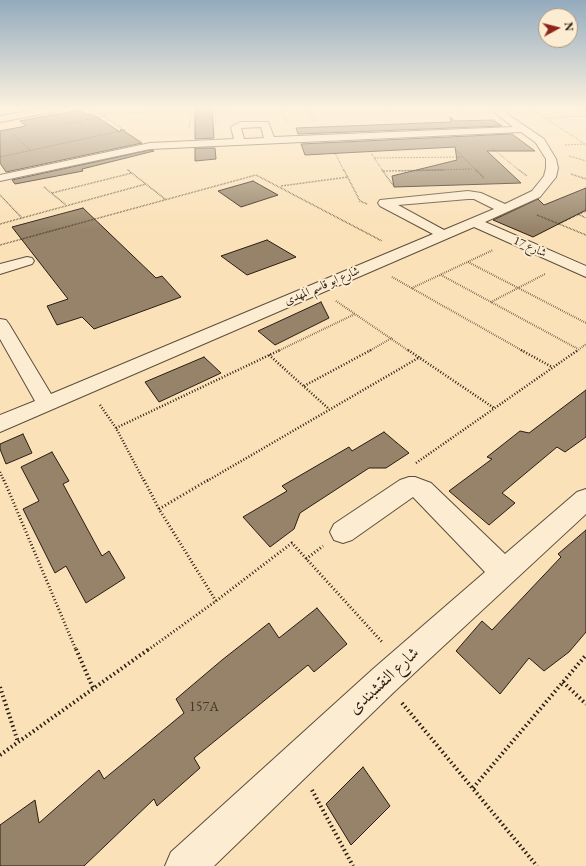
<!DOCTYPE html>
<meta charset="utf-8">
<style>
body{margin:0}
#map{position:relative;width:586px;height:866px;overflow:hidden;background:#fae1b8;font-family:"EB Garamond",serif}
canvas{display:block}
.north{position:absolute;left:538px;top:8px;width:40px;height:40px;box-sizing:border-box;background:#fcecd1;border:1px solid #a89985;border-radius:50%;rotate:83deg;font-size:11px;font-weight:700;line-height:16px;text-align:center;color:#291d13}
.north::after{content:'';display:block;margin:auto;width:14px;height:18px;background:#8f2418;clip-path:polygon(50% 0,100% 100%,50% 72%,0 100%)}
</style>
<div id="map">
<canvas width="586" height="866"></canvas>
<div class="north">N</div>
</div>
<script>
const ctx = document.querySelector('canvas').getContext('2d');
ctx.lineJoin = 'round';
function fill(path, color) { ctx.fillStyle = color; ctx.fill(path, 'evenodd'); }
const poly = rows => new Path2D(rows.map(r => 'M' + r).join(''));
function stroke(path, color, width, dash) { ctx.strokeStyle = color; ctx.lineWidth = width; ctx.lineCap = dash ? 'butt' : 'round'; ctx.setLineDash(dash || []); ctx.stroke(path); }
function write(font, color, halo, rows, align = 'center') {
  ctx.font = font + ' "EB Garamond",Amiri,serif'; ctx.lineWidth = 4; ctx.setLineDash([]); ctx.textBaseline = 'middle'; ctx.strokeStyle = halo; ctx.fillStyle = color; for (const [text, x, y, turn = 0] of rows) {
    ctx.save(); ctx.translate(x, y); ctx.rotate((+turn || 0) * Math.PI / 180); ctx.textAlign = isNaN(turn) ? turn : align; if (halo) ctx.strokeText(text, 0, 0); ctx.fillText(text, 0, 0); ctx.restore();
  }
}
const building = poly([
 [195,109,212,109,214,138,195,139,195,109],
 [79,110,88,115,92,114,120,132,121,129,142,143,6,172,0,163,0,131,26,126,20,121,79,110],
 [450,117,455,121,493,120,502,126,298,134,296,128,451,122,450,117],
 [512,134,535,151,487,151,521,183,394,187,392,176,457,160,455,147,305,155,301,144,512,134],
 [195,148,215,148,216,159,195,161,195,148],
 [150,150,154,151,82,169,83,171,15,184,12,180,150,150],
 [253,181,278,195,241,207,218,191,253,181],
 [586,188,586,210,533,237,493,220,538,199,544,205,586,188],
 [83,208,156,278,162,276,181,297,94,329,82,317,57,325,47,306,68,299,12,227,83,208],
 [267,240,296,257,247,275,221,256,267,240],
 [321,302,329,318,275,345,258,331,321,302],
 [204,357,221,373,159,402,145,382,204,357],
 [586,390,586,437,565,452,557,447,502,493,515,503,489,525,449,491,492,459,487,457,520,431,529,433,586,390],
 [384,432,409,453,386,468,369,468,300,513,294,529,270,547,243,517,287,491,282,486,349,447,352,451,384,432],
 [23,434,32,453,6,464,0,449,0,444,23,434],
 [52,452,69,481,63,484,102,556,109,551,125,578,86,603,66,566,55,573,23,509,39,501,21,467,52,452],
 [586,530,586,632,569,652,544,671,529,658,500,694,456,651,482,621,492,630,561,557,558,554,586,530],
 [317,608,347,644,314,672,308,665,194,758,200,768,157,806,154,799,84,866,0,866,0,825,35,800,39,823,99,770,104,779,184,713,176,699,222,660,269,623,279,638,317,608],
 [363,767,390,806,351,845,326,804,363,767]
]);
const pathFar5 = poly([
 [93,109,126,131],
 [280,109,287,123],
 [306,109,314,122],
 [387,109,395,118],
 [455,109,462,115],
 [531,109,585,144],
 [576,109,586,115],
 [215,110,216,125],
 [101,114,233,109],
 [545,118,586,116],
 [61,125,104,116],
 [189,128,191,111],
 [13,134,31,151],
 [565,145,586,144],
 [492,148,520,171],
 [455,149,477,171],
 [335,153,344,171],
 [371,153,383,171],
 [569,156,586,161],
 [0,157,125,130],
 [374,158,462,157],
 [127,169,129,171],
 [399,171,472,169]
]);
const pathFar4 = poly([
 [128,170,165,199],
 [344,170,360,201,367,204],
 [382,170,393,185],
 [476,170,484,178],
 [519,170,527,176],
 [383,171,444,170],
 [571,174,586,179],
 [281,186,348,177],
 [44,187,66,205],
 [52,193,132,173],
 [0,195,22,218],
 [578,214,586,218],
 [537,215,586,235],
 [0,224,146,184],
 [558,224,586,211],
 [0,245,256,175,382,241]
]);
const pathFar3 = poly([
 [468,262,586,323],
 [441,275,578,349],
 [392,277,523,351],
 [412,288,493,250],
 [336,301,409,351],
 [491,302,545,274],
 [278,351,355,314],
 [369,351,392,338],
 [577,351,586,344]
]);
const pathFar2 = poly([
 [408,350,494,408],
 [521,350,552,367],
 [269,355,329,409],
 [304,386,371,350],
 [100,405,116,428,144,481],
 [116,428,280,350],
 [416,463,578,350],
 [0,472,4,481],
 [207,481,420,357]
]);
const pathFar1 = poly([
 [4,480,76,650],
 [144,480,159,509,216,601],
 [159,509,208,480],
 [306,559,323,546],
 [148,650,216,601,292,543,383,643]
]);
const path = poly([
 [76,649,93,688],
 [563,682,586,704],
 [0,687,18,742],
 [402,703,537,866],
 [0,755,149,649],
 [473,788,586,655],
 [312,790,353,866]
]);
const minor = poly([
 [38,109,57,109,53,112,0,122,0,116,38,109],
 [490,109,500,109,544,139,556,159,558,168,556,177,540,197,485,222,586,266,586,277,474,227,0,432,0,415,35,401,0,339,0,319,6,320,9,324,51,394,433,234,380,206,378,203,380,200,468,191,481,193,505,204,532,191,544,176,546,168,546,159,536,143,521,132,150,149,0,181,0,175,150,143,234,139,231,127,240,122,268,122,274,137,513,127,490,109],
 [261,127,264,138,244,139,241,128,261,127],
 [468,199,474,199,494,209,444,230,398,205,468,199],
 [27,257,32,258,34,261,32,264,0,274,0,264,27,257],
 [409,477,415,477,431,483,505,554,577,492,586,489,586,514,395,691,214,866,165,866,171,852,373,669,485,572,413,497,352,540,343,543,334,540,330,532,334,524,400,480,409,477]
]);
const farStreetnames = [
 ["شارع 17",530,247,24],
 ["شارع ابو قاسم المهدى",322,286,-23]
];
const nearNumbernames = [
 ["157A",204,707]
];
const nearStreetnames = [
 ["شارع النقشبندى",384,681,-43]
];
fill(building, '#968369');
stroke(building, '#291d13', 1);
stroke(minor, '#5d4e3c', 2);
stroke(pathFar5, '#291d13', 1, [0.5, 1]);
stroke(pathFar4, '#291d13', 1.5, [0.5, 1]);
stroke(pathFar3, '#291d13', 2, [0.5, 1.5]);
stroke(pathFar2, '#291d13', 2.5, [1, 2]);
stroke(pathFar1, '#291d13', 3, [1, 2.5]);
stroke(path, '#291d13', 4, [1.5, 3]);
fill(minor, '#fcecd1');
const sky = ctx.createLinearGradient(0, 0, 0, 230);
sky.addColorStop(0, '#93abbe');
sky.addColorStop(0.47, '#fdf2df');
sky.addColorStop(1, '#fdf2df00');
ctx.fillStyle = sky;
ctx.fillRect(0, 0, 586, 230);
write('12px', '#291d13', '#fcecd1', farStreetnames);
write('14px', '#443628', null, nearNumbernames);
write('17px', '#291d13', '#fcecd1', nearStreetnames);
</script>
